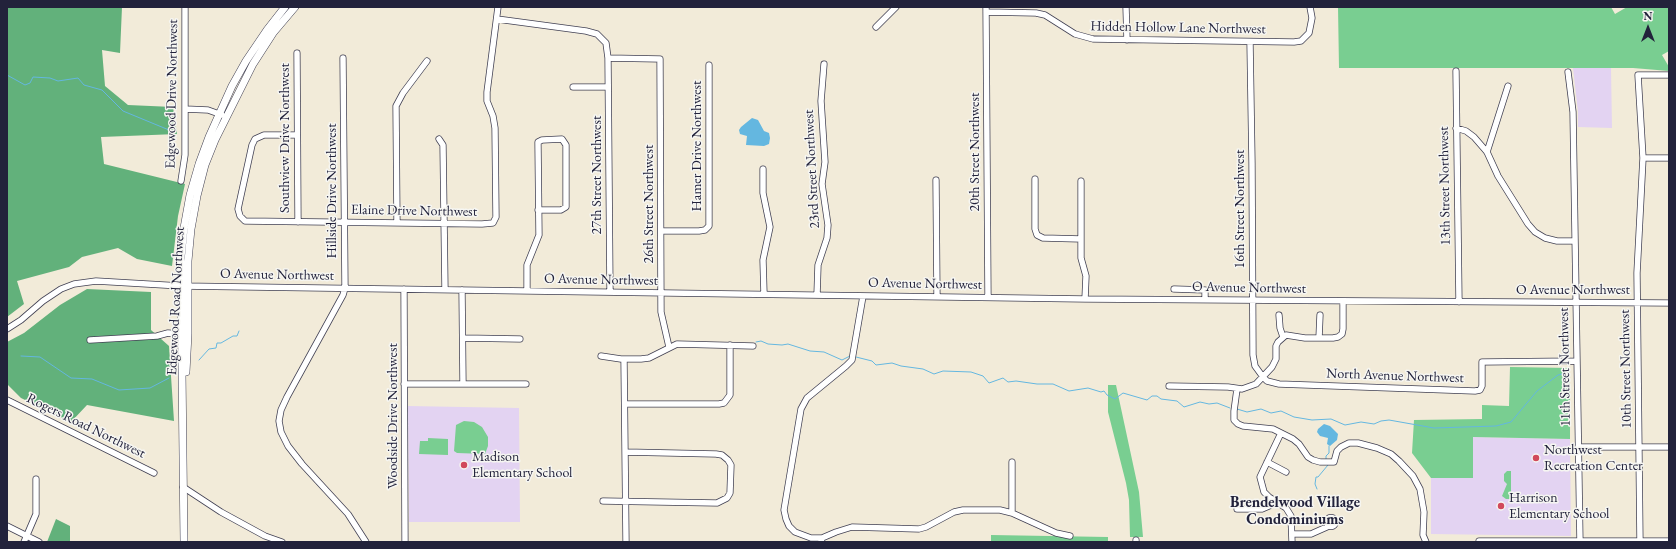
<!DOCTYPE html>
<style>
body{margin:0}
#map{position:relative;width:1676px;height:549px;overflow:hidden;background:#f2ebd9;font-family:"EB Garamond",serif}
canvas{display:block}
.frame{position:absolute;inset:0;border:8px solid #22223b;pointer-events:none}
.north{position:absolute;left:1628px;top:8px;width:40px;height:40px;-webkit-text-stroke:3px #f6f6f2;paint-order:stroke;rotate:0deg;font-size:11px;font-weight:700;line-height:16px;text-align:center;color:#22223b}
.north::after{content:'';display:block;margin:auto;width:14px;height:18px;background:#22223b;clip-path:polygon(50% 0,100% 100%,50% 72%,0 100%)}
</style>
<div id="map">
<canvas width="1676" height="549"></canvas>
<div class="frame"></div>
<div class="north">N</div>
</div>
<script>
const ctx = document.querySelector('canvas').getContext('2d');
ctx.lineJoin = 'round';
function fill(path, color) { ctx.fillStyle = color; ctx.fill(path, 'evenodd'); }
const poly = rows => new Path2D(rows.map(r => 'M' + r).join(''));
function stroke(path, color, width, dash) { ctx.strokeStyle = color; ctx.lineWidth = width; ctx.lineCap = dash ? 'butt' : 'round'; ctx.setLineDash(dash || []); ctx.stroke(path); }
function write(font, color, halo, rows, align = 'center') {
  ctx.font = font + ' "EB Garamond",serif'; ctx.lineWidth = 3; ctx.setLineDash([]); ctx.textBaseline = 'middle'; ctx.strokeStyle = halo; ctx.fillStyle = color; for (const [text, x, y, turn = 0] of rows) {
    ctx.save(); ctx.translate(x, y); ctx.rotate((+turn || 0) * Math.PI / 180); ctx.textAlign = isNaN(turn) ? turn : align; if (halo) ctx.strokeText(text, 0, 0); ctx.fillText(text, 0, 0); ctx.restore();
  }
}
const built = poly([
 [1573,68,1611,68,1612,128,1578,127,1578,112],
 [408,406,519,408,520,522,409,522],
 [1473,437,1570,439,1571,536,1431,534,1431,478,1473,478]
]);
const green = poly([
 [1338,7,1611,7,1615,14,1627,7,1669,7,1669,51,1662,55,1669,67,1669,71,1633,68,1339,68],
 [1510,367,1570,368,1570,439,1473,437,1473,478,1431,478,1412,453,1414,420,1482,419,1482,405,1509,406],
 [1108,385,1116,385,1139,492,1143,537,1130,537,1129,500,1126,483,1108,412],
 [464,421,474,422,482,427,488,437,488,446,485,454,457,453,454,451,456,425],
 [428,438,448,439,448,455,419,454,420,441,428,441],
 [1507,471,1511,471,1511,499,1506,499,1502,496,1507,484,1504,481,1504,474],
 [991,535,1108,537,1108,542,991,542]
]);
const forest = poly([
 [7,7,122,7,120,53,102,50,105,86,128,105,173,107,177,134,101,137,104,164,185,184,178,216,172,266,137,259,118,248,82,257,69,267,17,281,24,304,7,317],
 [87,289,151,292,151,330,169,346,174,421,87,405,71,422,21,398,7,384,7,342,24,333,60,305],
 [56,519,70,526,70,542,47,542]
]);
const water = poly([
 [752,118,758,120,764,131,769,133,770,138,769,144,764,146,746,145,747,136,740,134,739,130,741,127],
 [1324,424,1330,426,1338,434,1337,440,1330,446,1327,444,1328,438,1320,436,1317,432,1318,429]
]);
const stream = poly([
 [7,75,25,85,30,83,33,77,50,78,58,81,78,78,84,85,102,90,123,111,169,130],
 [756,342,761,341,768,344,782,345,788,344,810,351,824,352,842,360,850,356],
 [21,356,40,357,71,378,92,379,119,390,150,388,169,378],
 [856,357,872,361,876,365,892,363,901,366,923,369,934,374,943,371,971,372,983,376,989,383,1003,378,1008,382,1016,381,1037,384,1053,384,1069,391,1088,388,1101,392,1104,391,1107,395,1115,399,1123,393,1147,400,1152,396,1157,396,1161,399,1177,401,1184,407,1200,402,1209,404,1217,403,1230,408],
 [199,360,209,349,216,348,217,343,221,343,233,336,237,336,239,331],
 [1237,409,1247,412,1261,409,1271,413,1281,411,1294,417,1312,420,1331,419,1345,425,1361,422,1374,424,1381,421,1389,420,1434,428,1496,426,1511,422,1537,391,1558,375,1566,373],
 [1326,459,1326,456,1329,453,1329,446],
 [1317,489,1315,484,1316,477,1318,477,1328,465]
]);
const minor = poly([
 [986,7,988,297],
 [1126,7,1127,40],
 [987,12,1036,13,1045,15,1075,34,1093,39,1294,42,1301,41,1309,33,1312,18,1310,7],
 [497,19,586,31,597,34,606,43,608,58,660,59,661,312,669,347],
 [876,27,896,7],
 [1250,42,1252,163,1253,355,1255,366,1263,377,1267,381,1279,384,1475,391,1480,390,1482,386,1482,362,1576,361],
 [297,53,298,222],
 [343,58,345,288,343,295,287,397,281,410,279,421,281,432,288,446,302,464,348,514,366,542],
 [608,58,610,292],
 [1456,71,1459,302],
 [1568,72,1573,112,1580,542],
 [573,87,608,87],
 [185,109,208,110,222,115],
 [1456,128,1466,131,1474,137,1487,152,1498,176,1528,224,1535,232,1545,238,1557,241,1575,241],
 [297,135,264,135,255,139,252,145,238,209,240,216,245,221,482,224,493,223,496,217,495,128,493,116,487,101,487,92,498,7],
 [439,139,443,145,445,290],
 [1487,152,1508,86],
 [1643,158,1669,158],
 [763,169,763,193,770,227,763,260,764,294],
 [1035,179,1035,229,1037,235,1043,238,1081,239],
 [936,180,937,297],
 [181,181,185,155,185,7],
 [1081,181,1081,258,1086,276,1085,299],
 [397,223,396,106,403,93,427,61],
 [661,231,699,231,705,230,709,226,709,65],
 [404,289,405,542],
 [1174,289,1205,290,1205,300],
 [462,290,463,384],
 [527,291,527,265,539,235,538,144,538,142,542,140,562,139,566,145,566,207,561,210,538,210],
 [817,295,818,265,827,238,828,225,822,184,825,162,821,101,824,64],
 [1279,315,1280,328,1283,337],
 [7,329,21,320,43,301,61,289,74,284,96,281,181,286,1085,299,1669,303],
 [463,338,520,339],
 [1319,338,1320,315],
 [90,340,157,336,168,333,184,334],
 [601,356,621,359,641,359,649,358,677,344,753,346],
 [624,359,626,542],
 [404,384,526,384],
 [1169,386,1228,387,1242,389,1256,384,1272,367,1276,359,1276,346,1278,342,1286,335,1305,338,1333,338,1338,337,1342,334,1343,329,1343,301],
 [1237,389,1234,411,1234,420,1238,424,1243,426,1273,429,1293,439,1299,444,1308,457,1313,460,1320,462,1334,462,1337,451,1341,447,1349,443,1358,443,1377,448,1391,454,1399,461,1413,476,1420,489,1424,512,1423,535,1426,542],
 [7,400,154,473],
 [625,404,719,404,724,403,730,395,730,345],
 [1281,433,1260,477,1264,492,1269,497,1286,508,1291,516,1292,542],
 [1578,447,1669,447],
 [1012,462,1012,513],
 [1267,462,1286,472],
 [183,487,221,512,265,536,282,542],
 [603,501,717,503,727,498,730,493,731,465,728,460,722,455,716,454,625,452],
 [1237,509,1262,509,1269,506,1273,500],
 '1326.5 522a4.5 4.5 0 1 1 9 0a4.5 4.5 0 1 1-9 0Z',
 [7,526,39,542],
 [1292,534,1311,534,1329,526],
 [822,538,811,538,795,532,789,526,786,519,784,510,801,409,807,398,846,366,852,360,863,296],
 [1136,540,1136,542],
 [1479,541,1669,541],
 [24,542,36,514,36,479],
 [821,542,822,538,836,532,852,527,919,529,926,527,954,512,963,510,1000,510,1012,513,1056,533,1070,536],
 [1640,542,1637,273,1643,158,1638,75,1669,75]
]);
const major = poly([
 [186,372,188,334,188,261,191,229,197,196,205,165,215,140,253,64,273,33,295,7],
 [184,542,181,286,181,258,184,228,190,195,199,164,209,137,232,86,246,61,267,30,285,7]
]);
const markers = [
 [1536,458,4,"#d1495b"],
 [464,465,4,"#d1495b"],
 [1501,506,4,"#d1495b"]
];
const streetNames = [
 ["Hidden Hollow Lane Northwest",1178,28,1],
 ["Edgewood Drive Northwest",172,94,-89],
 ["Southview Drive Northwest",285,138,-90],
 ["Hamer Drive Northwest",697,146,-90],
 ["20th Street Northwest",975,152,-90],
 ["23rd Street Northwest",812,169,-93],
 ["27th Street Northwest",597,175,-90],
 ["13th Street Northwest",1445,186,-91],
 ["Hillside Drive Northwest",332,191,-90],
 ["26th Street Northwest",649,204,-90],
 ["16th Street Northwest",1240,209,-90],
 ["Elaine Drive Northwest",414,211,1],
 ["O Avenue Northwest",277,275,1],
 ["O Avenue Northwest",601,280,1],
 ["O Avenue Northwest",925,284,1],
 ["O Avenue Northwest",1249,288,1],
 ["O Avenue Northwest",1573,290],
 ["Edgewood Road Northwest",176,301,-87],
 ["11th Street Northwest",1565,367,-91],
 ["10th Street Northwest",1626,369,-91],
 ["North Avenue Northwest",1395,376,2],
 ["Woodside Drive Northwest",393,416,-90],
 ["Rogers Road Northwest",86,426,26]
];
const poiNames = [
 ["Northwest",1544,450],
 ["Recreation Center",1544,466],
 ["Madison",472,457],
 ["Elementary School",472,473],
 ["Harrison",1509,498],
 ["Elementary School",1509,514]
];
const neighbourhoodNames = [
 ["Brendelwood Village",1295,503],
 ["Condominiums",1295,520]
];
fill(built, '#e3d3f2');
fill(green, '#79ce91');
fill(forest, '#62b17b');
fill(water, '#64b7e0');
stroke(stream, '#64b7e0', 1);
stroke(minor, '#414053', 7);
stroke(major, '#414053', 8);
stroke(minor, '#fff', 5.5);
stroke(major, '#fff', 7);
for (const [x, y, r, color] of markers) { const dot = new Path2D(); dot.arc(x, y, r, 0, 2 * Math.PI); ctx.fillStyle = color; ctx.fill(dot); stroke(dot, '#f6f6f2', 1.5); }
write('14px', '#22223b', '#f6f6f2', streetNames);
write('14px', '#22223b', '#f6f6f2', poiNames, 'left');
write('bold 15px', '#22223b', '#f6f6f2', neighbourhoodNames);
</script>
